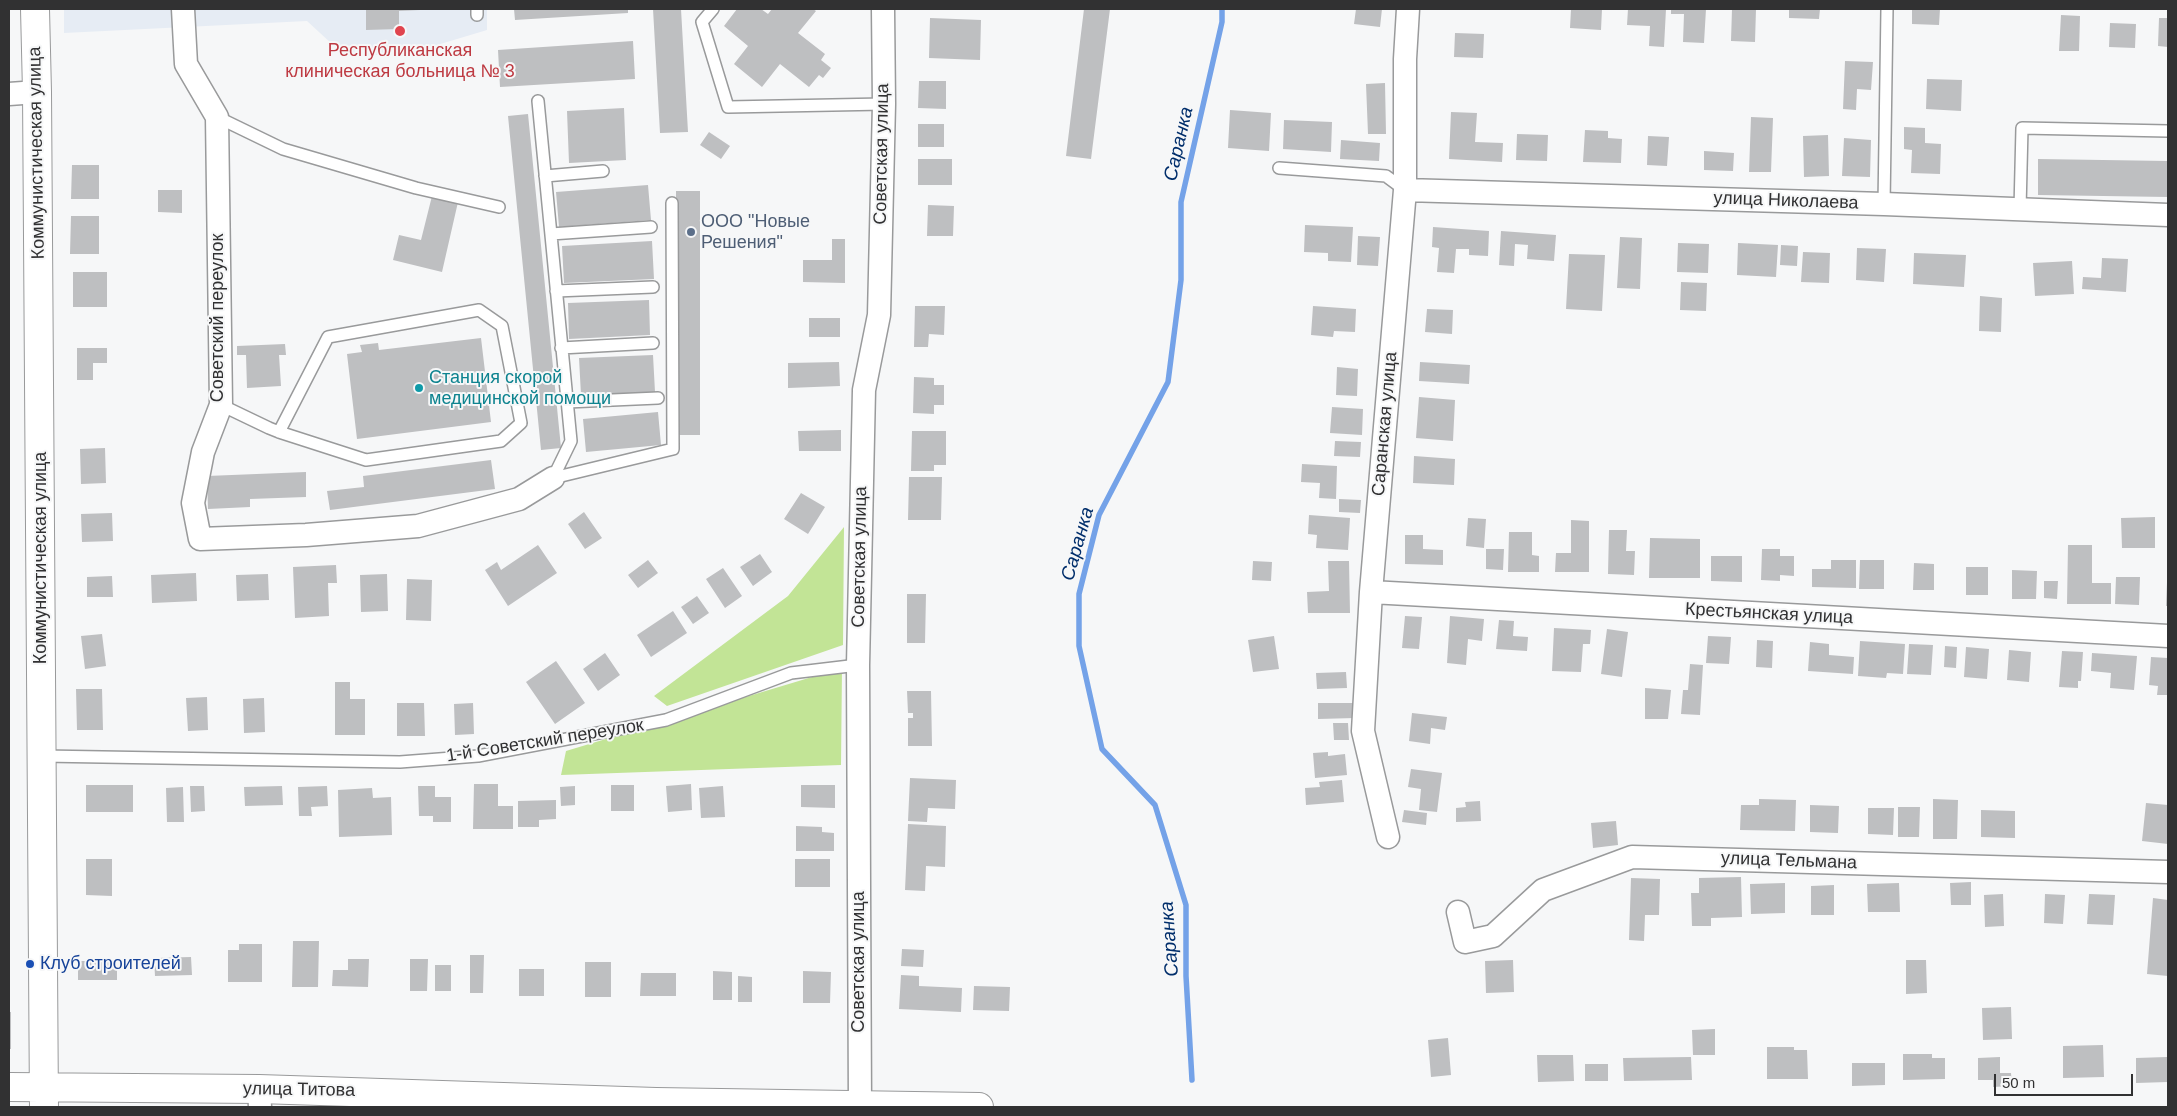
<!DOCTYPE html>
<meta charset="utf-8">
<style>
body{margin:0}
#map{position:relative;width:2177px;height:1116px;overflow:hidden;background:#f6f7f8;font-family:Arial,sans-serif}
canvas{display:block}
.frame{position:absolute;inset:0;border:10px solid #313132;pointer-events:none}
.scale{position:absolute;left:1994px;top:1074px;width:139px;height:22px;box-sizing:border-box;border:2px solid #313132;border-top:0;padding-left:6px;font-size:15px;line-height:18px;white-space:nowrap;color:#313132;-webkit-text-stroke:4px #f6f7f8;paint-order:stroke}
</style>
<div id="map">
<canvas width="2177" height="1116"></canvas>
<div class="frame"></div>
<div class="scale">50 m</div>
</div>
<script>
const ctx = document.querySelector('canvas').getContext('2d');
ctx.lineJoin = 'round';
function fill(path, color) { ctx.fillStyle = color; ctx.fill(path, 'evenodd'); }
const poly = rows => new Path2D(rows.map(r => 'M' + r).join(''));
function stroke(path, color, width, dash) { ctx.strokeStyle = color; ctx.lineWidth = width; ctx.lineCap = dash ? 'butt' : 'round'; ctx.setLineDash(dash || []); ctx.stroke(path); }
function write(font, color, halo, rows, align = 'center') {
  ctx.font = font + ' Arial,sans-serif'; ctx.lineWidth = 4; ctx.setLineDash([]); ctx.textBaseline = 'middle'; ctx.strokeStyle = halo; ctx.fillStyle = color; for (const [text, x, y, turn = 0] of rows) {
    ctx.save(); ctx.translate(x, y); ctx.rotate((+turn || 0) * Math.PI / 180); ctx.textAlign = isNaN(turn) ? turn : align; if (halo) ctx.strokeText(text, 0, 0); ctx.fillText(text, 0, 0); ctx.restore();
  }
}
const built = poly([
 [64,9,487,9,487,30,407,54,345,56,307,21,64,33]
]);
const green = poly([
 [844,527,843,645,667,706,654,696,788,596],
 [842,668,841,765,561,775,566,751]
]);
const stream = poly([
 [1192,1080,1186,976,1186,905,1155,805,1102,749,1079,646,1079,594,1099,515,1168,382,1181,280,1181,202,1222,22,1222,9]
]);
const building = poly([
 [366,9,420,9,420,10,399,11,399,29,366,30],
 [514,9,628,9,628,13,515,20],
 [653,9,681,9,688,132,660,133],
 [737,9,761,9,768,14,772,9,813,9,816,11,798,33,825,54,821,60,831,68,823,78,819,75,809,87,780,64,762,87,734,64,748,46,724,26],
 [1084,9,1110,9,1091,159,1066,156],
 [1356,9,1382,9,1380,27,1354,24],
 [1571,9,1602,9,1601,30,1570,28],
 [1628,9,1666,9,1664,47,1649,46,1650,26,1627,25],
 [1671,9,1706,9,1704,43,1683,42,1684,14,1671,14],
 [1732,9,1756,9,1755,42,1731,41],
 [1789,9,1820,9,1819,19,1789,18],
 [1912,9,1940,9,1939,25,1912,24],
 [2061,15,2080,16,2079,51,2059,51],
 [930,18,981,20,980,60,929,58],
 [2159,18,2168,18,2168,47,2158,46],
 [2110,23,2136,24,2135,48,2109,47],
 [1455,33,1484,34,1483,58,1454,57],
 [633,41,635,79,500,87,498,50],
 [1845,61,1873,62,1871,90,1857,89,1856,110,1843,109],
 [1927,79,1962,80,1961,111,1926,109],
 [919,81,946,81,946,109,918,108],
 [1385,83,1386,134,1368,134,1366,84],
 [624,108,626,160,569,163,567,111],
 [1230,110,1271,113,1269,151,1228,148],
 [1451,112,1477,113,1475,142,1503,143,1502,162,1449,159],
 [528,114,561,448,541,450,508,116],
 [1751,117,1773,118,1771,172,1749,172],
 [1284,120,1332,122,1331,152,1283,149],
 [918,124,944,124,944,147,918,147],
 [1904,127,1925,128,1925,143,1941,144,1940,174,1911,173,1912,150,1904,149],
 [1585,130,1608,131,1608,138,1622,139,1621,163,1583,162],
 [709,132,730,146,721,159,700,145],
 [1517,134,1548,135,1547,161,1516,160],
 [1828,135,1829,176,1804,177,1803,136],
 [1648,136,1669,137,1667,166,1647,165],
 [1844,138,1871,140,1870,177,1842,176],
 [1341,140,1380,143,1379,161,1340,159],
 [1704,151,1734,153,1733,171,1704,170],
 [918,159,952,159,952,185,918,185],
 [2038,159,2168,161,2168,197,2038,195],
 [72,165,99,165,99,199,71,199],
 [648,185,651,220,559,227,556,192],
 [158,190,182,190,182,213,158,212],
 [676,191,700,191,700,435,675,435],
 [432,196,458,202,442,272,393,260,399,235,421,240],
 [928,205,954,206,953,236,927,236],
 [71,216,99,216,99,254,70,254],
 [1305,225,1353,227,1351,262,1328,261,1328,253,1304,252],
 [1433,227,1489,231,1488,256,1469,255,1469,249,1456,249,1454,273,1437,272,1439,248,1432,247],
 [1501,231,1556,235,1554,261,1527,259,1528,245,1515,244,1514,266,1499,265],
 [1358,236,1380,237,1378,266,1357,265],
 [1620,237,1642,238,1640,289,1617,288],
 [832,239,845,239,845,283,803,282,803,260,832,260],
 [652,241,654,279,564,283,562,246],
 [1678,243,1709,244,1708,273,1677,272],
 [1738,243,1778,245,1776,277,1737,275],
 [1781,245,1798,246,1797,266,1780,265],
 [1857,248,1886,249,1884,282,1856,280],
 [1803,252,1830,253,1829,283,1801,282],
 [1914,253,1966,255,1964,287,1913,284],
 [1569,254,1605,255,1602,311,1566,309],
 [2102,258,2128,259,2126,292,2082,289,2083,277,2101,278],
 [2072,261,2074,294,2035,296,2033,263],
 [73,272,107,272,107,307,73,307],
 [1681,282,1707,283,1706,311,1680,310],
 [1980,296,2002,298,2001,332,1979,331],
 [649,300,650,335,569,339,568,303],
 [915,306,945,306,944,335,929,334,928,347,914,347],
 [1313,306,1356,309,1355,332,1334,331,1333,337,1311,335],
 [1427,309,1453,310,1452,334,1425,332],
 [809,318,840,318,840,337,809,337],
 [481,338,491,422,357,439,347,354,362,352,360,345,378,343,379,350],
 [285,344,286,355,279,355,281,386,247,388,246,355,237,355,237,346],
 [77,348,107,348,107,363,93,363,93,380,77,380],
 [653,355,655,392,581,395,579,358],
 [839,362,840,386,788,388,788,363],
 [1420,362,1470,365,1469,384,1419,381],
 [1337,367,1358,369,1357,396,1336,395],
 [914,377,934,378,934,385,944,385,944,405,934,405,934,414,913,413],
 [1419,397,1455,400,1453,441,1416,438],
 [1332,407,1363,409,1362,435,1330,433],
 [658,412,661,445,586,452,583,419],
 [841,430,841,451,799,451,798,431],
 [912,431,946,431,946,465,934,465,934,471,911,471],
 [1335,441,1361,442,1360,457,1334,456],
 [105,448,106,483,81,484,80,449],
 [1414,456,1455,459,1454,485,1413,483],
 [491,460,495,489,330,510,327,491,364,487,363,476],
 [1302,464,1337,466,1336,499,1319,498,1320,483,1301,482],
 [306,472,306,497,250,499,250,507,208,509,207,476],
 [909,477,942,477,941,520,908,520],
 [801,493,825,507,808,534,784,519],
 [1339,499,1361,500,1360,513,1339,512],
 [584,512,602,538,585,549,568,524],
 [112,513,113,541,82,542,81,514],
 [1309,515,1350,518,1348,550,1316,548,1317,535,1308,534],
 [2155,517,2155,548,2122,548,2121,518],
 [1468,518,1486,519,1484,548,1466,546],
 [1571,520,1589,521,1589,572,1555,572,1556,553,1571,553],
 [1609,530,1627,530,1626,551,1635,551,1634,575,1608,574],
 [1509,532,1532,532,1532,555,1539,556,1539,572,1508,572],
 [1405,535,1423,535,1423,549,1443,550,1443,565,1405,564],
 [1650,538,1700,539,1700,578,1649,578],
 [538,545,557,573,508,606,485,570,497,562,501,570],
 [2068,545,2092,545,2092,583,2111,583,2111,604,2067,604],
 [1486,549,1504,549,1503,570,1486,569],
 [1762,549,1780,549,1780,556,1794,556,1794,576,1780,575,1780,581,1761,580],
 [760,554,772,572,753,586,740,567],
 [1711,556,1742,556,1742,582,1711,581],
 [648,560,658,573,638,588,628,575],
 [1831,560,1856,560,1856,588,1812,587,1812,569,1831,569],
 [1860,560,1884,560,1884,589,1859,589],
 [1253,561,1272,562,1271,581,1252,580],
 [1328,561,1349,561,1350,613,1308,613,1307,592,1329,591],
 [1914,563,1934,564,1934,590,1913,590],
 [336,565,337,583,328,583,329,616,295,618,293,567],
 [1966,567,1988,567,1988,595,1966,595],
 [723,568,742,596,725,608,706,579],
 [2012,570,2037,571,2036,599,2012,599],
 [196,573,197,601,152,603,151,575],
 [268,574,269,600,237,601,236,575],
 [387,574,388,611,361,612,360,575],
 [112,576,113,597,87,597,87,577],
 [2116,577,2140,577,2139,605,2115,604],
 [407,579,432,580,431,621,406,620],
 [2044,581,2058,581,2057,599,2044,598],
 [2167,582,2168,583,2168,606,2166,606],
 [907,594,926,594,925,643,907,643],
 [697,596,709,613,693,624,681,607],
 [673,611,687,633,651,657,637,635],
 [1405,616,1422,617,1419,649,1402,648],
 [1450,616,1484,619,1482,641,1468,639,1466,665,1447,663],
 [1499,620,1514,621,1513,636,1528,637,1527,651,1496,649],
 [1554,628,1591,630,1590,644,1583,644,1581,672,1552,671],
 [1607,629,1628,632,1622,677,1601,674],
 [102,634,106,666,85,669,81,636],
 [1274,636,1279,669,1253,672,1248,640],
 [1708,636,1731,637,1729,664,1706,663],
 [1757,640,1773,641,1772,668,1756,667],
 [1860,641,1905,644,1903,674,1887,673,1886,678,1858,676],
 [1810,642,1829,644,1829,655,1854,657,1853,674,1808,671],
 [1909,644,1933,645,1931,675,1907,674],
 [1945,646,1957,647,1956,668,1944,667],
 [1966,647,1989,649,1987,679,1964,677],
 [2009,650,2031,652,2029,682,2007,680],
 [2062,651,2083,652,2081,681,2078,681,2078,688,2059,687],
 [605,653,620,675,598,691,583,669],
 [2092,653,2137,656,2134,690,2110,688,2111,673,2091,671],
 [2151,657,2168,658,2168,695,2157,695,2158,686,2149,685],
 [556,661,585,703,555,724,526,682],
 [1690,664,1703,665,1700,715,1681,714,1683,690,1688,690],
 [1346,672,1347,688,1317,689,1316,673],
 [335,682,350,682,350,699,365,699,365,735,335,735],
 [1645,688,1671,690,1668,719,1645,719],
 [76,689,102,689,103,730,77,730],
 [907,691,931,691,932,746,908,746,908,718,913,718,913,713,908,713],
 [207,697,208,730,188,731,186,698],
 [264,698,265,732,244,733,243,699],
 [397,703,424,703,425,736,397,736],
 [473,703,474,734,455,735,454,704],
 [1318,703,1355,703,1355,718,1318,719],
 [1412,713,1447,717,1445,730,1431,728,1430,744,1409,741],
 [1333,723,1348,723,1349,740,1334,740],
 [1328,752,1328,756,1345,754,1347,775,1315,778,1313,753],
 [1411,769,1442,773,1437,812,1419,810,1421,789,1408,787],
 [910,778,956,780,955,809,928,808,927,822,908,821],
 [1342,780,1344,802,1306,805,1305,788,1320,787,1319,782],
 [474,784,498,784,498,806,513,806,513,829,473,829],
 [691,784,692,810,668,812,666,786],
 [86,785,133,785,133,812,86,812],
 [611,785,634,785,634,811,611,811],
 [801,785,835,785,835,808,801,807],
 [190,786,204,786,205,811,191,812],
 [282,786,283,805,245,806,244,787],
 [327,786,328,806,311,807,312,816,299,816,298,787],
 [418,786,435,786,435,797,451,797,451,822,433,822,433,816,419,816],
 [575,786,575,805,561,806,560,787],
 [723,786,725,817,701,818,699,788],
 [183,787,184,822,167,822,166,788],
 [372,788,373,798,391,797,392,835,339,837,338,790],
 [1759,799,1796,800,1795,831,1740,830,1741,805,1759,805],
 [1933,799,1958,800,1957,839,1933,839],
 [556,800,556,819,539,820,539,827,518,827,518,801],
 [1480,801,1481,821,1456,822,1456,808,1466,807,1465,802],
 [2146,803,2168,805,2168,844,2142,841],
 [1810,805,1839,806,1838,833,1810,832],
 [1898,807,1920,807,1919,837,1898,837],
 [1868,808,1894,808,1893,835,1868,834],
 [1404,810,1427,813,1426,825,1402,822],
 [1981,810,2015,811,2015,838,1981,837],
 [1616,821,1618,845,1593,848,1591,823],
 [908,824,946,826,945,867,926,866,925,891,905,890],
 [796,826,822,827,822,832,834,833,834,851,796,851],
 [86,859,112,859,112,896,86,895],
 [795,859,830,859,830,887,795,887],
 [1741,877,1742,917,1711,918,1711,926,1692,926,1691,893,1699,893,1699,878],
 [1631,878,1660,879,1659,915,1645,915,1644,941,1629,940],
 [1971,882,1971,905,1951,905,1950,883],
 [1785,883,1785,913,1751,914,1750,884],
 [1899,883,1900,912,1868,912,1867,884],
 [1834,885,1834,915,1811,915,1811,886],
 [2003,894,2004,926,1985,927,1984,895],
 [2045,894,2065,895,2063,924,2044,923],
 [2089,894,2115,895,2113,925,2087,924],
 [2153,898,2168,900,2168,976,2147,974],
 [293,941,319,941,318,987,292,987],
 [239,944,262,944,262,982,228,982,228,950,239,950],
 [902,949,924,950,923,967,901,966],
 [470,955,484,955,483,993,470,993],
 [191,957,192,975,155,976,154,958],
 [348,959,369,959,368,987,332,986,333,970,348,970],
 [410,959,428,959,427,991,410,991],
 [1513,960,1514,992,1486,993,1485,961],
 [1906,960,1926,960,1927,993,1906,994],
 [78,961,117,961,117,980,78,980],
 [585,962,611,962,611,997,585,997],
 [435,965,451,965,451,991,435,991],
 [519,969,544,969,544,996,519,996],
 [713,971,732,972,732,1000,713,1000],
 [803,971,831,972,830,1003,803,1003],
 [641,973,676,973,676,996,640,996],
 [901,975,919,976,919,986,962,988,961,1012,899,1009],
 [738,976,752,977,752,1002,738,1002],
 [974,986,1010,987,1009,1011,973,1010],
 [2011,1007,2012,1039,1983,1040,1982,1008],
 [9,1012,11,1012,11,1049,9,1049],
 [1715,1029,1715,1055,1693,1055,1692,1030],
 [1448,1038,1451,1075,1431,1077,1428,1040],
 [2103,1045,2104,1077,2063,1078,2063,1046],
 [1767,1047,1794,1047,1794,1050,1807,1050,1808,1079,1767,1079],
 [1903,1054,1932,1054,1932,1058,1945,1058,1945,1079,1903,1080],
 [1537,1055,1573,1055,1574,1081,1538,1082],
 [1691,1057,1692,1080,1624,1081,1623,1058],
 [2000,1057,2000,1073,2011,1073,2012,1086,1993,1087,1993,1080,1978,1080,1978,1058],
 [2167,1057,2168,1082,2136,1083,2136,1058],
 [1852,1063,1885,1063,1885,1085,1852,1086],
 [1585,1064,1608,1064,1608,1081,1585,1081]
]);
const service = poly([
 [477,9,477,15],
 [713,9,702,22,728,107,884,104],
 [538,101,571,441,553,478],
 [217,117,283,149,416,188,499,207],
 [1279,168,1386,176,1405,190],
 [545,176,603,171],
 [1884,204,1887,9],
 [2020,209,2022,128,2168,131],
 [551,234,651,227],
 [556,291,653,287],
 [561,348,653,343],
 [567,402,658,398],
 [221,405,269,428,279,432,366,460,501,441,521,423,502,326,479,310,328,337,279,432],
 [553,478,673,449,672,203],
 [43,756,400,762,478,756,666,720,791,673,858,665]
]);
const minor = poly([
 [183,9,186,64,217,117,221,405,203,452,193,503,200,539,306,535,418,526,519,499,553,478],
 [9,94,37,92],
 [1405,190,1884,204,2168,215],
 [1371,592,2168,636],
 [1388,837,1363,731,1371,592,1405,190,1405,59,1408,9],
 [1458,912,1465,942,1493,936,1543,890,1632,857,2168,872],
 [259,1089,260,1107],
 [860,1107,858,665,864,390,879,315,884,104,883,9]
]);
const secondary = poly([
 [35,9,37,92,44,1107],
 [9,1087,259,1089,656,1102,979,1107]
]);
const markers = [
 [400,31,6,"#e0444e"],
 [691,232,5,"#5c6f8a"],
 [419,388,5,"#0f9aa8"],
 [30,964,5,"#1a4fb4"]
];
const healthNames = [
 ["Республиканская",400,51],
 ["клиническая больница № 3",400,72]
];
const streetNames = [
 ["Коммунистическая улица",37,153,-91],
 ["Советская улица",882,154,-89],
 ["улица Николаева",1786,201,2],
 ["Советский переулок",218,318,-90],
 ["Саранская улица",1385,424,-85],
 ["Советская улица",860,557,-89],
 ["Коммунистическая улица",41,558,-90],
 ["Крестьянская улица",1769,614,3],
 ["1-й Советский переулок",545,741,-9],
 ["улица Тельмана",1789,861,2],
 ["Советская улица",859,962,-90],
 ["улица Титова",299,1090,1]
];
const serviceNames = [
 ["ООО \"Новые",701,222],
 ["Решения\"",701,243]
];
const cultureNames = [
 ["Станция скорой",429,378],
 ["медицинской помощи",429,399]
];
const transitNames = [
 ["Клуб строителей",40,964]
];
const waterNames = [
 ["Саранка",1179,144,-77],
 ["Саранка",1078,544,-74],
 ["Саранка",1170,939,-94]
];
fill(built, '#e6ecf4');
fill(green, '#c2e496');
stroke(stream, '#74a2e8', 5.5);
fill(building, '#bebfc1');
stroke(service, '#999a9b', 14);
stroke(minor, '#999a9b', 25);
stroke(secondary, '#999a9b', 30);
stroke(service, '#fff', 11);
stroke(minor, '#fff', 22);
stroke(secondary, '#fff', 28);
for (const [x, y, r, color] of markers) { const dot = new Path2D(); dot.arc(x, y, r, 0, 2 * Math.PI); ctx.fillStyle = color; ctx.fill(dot); stroke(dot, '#f6f7f8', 2); }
write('18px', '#be3a42', '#f6f7f8', healthNames);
write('18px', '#313132', '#f6f7f8', streetNames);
write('18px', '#4e5e75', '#f6f7f8', serviceNames, 'left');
write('18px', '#0d838f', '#f6f7f8', cultureNames, 'left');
write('18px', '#164399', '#f6f7f8', transitNames, 'left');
write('italic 19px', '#012e6b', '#f6f7f8', waterNames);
</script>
